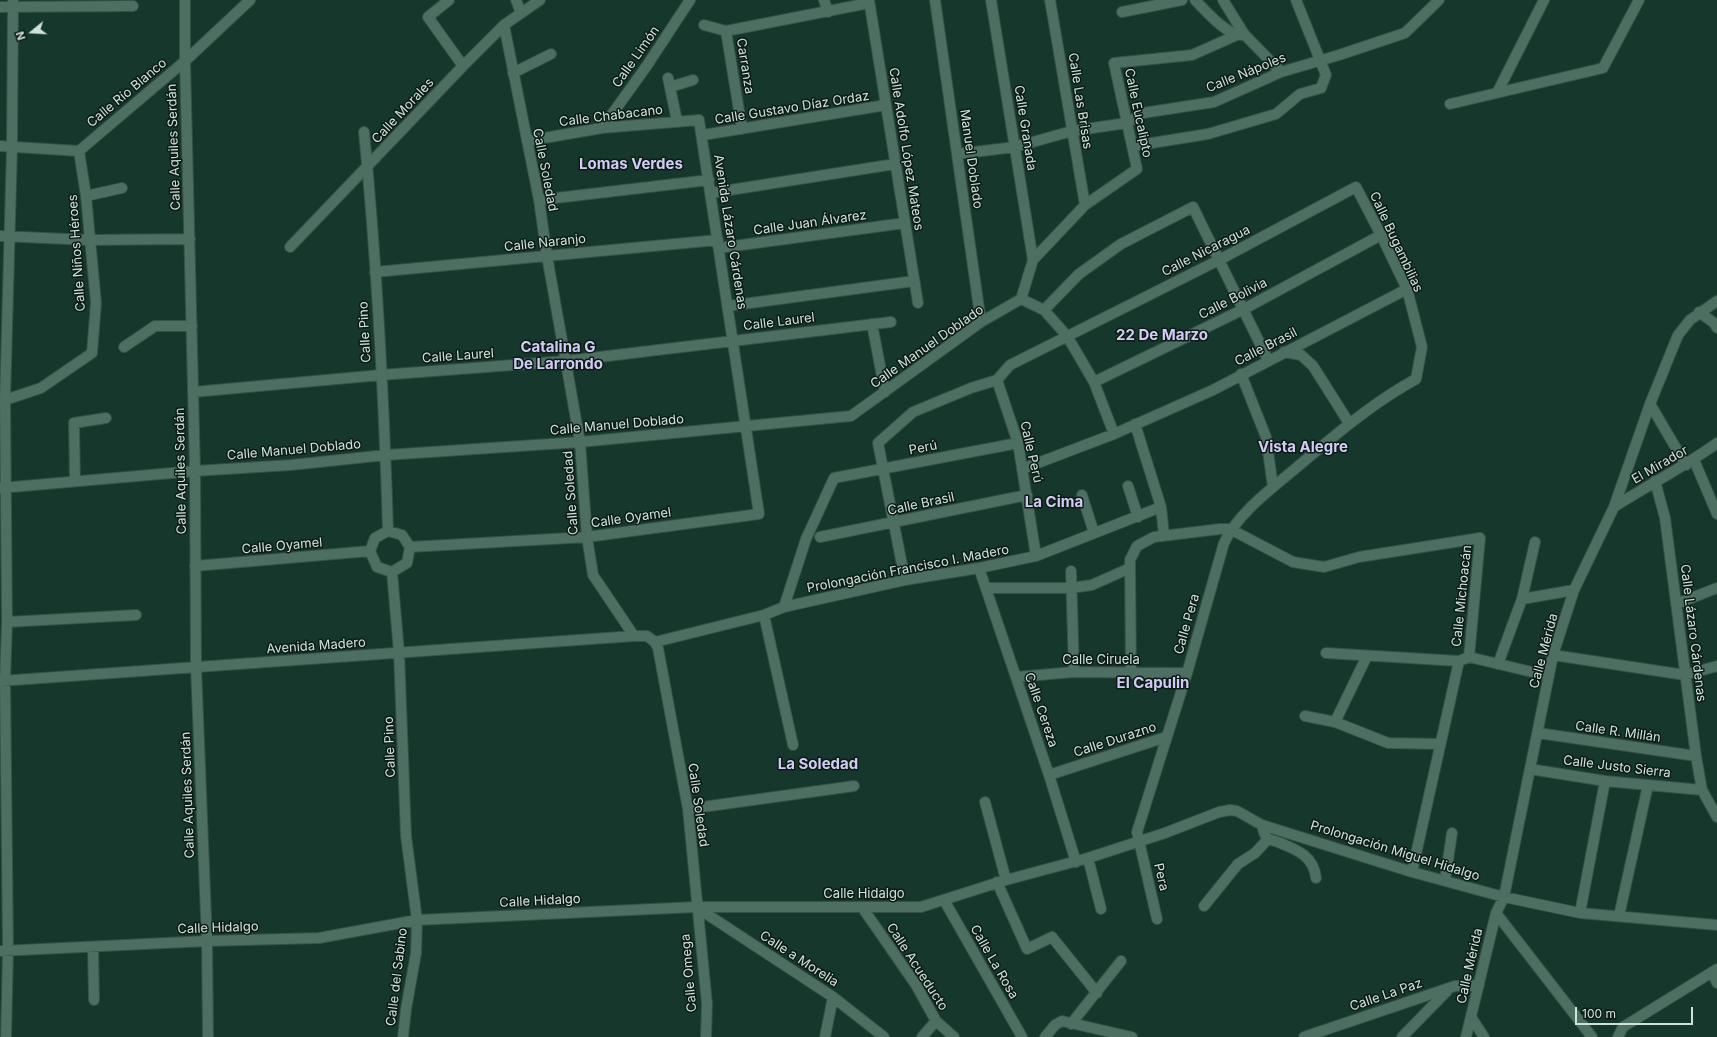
<!DOCTYPE html>
<html>
<head>
<meta charset="utf-8">
<style>
	body { margin:0 }
	#map { position:relative; width:1717px; height:1037px; overflow:hidden; background:#16372b; font-family:Inter,sans-serif }
	canvas { display:block }
	.north { position:absolute; left:12px; top:12px; width:40px; height:40px; -webkit-text-stroke:3px #0d1b16; paint-order:stroke; rotate:252deg; font-size:11px; font-weight:700; line-height:16px; text-align:center; color:#cfe2da }
	.north::after { content:''; display:block; margin:auto; width:14px; height:18px; background:#cfe2da; clip-path:polygon(50% 0,100% 100%,50% 72%,0 100%) }
	.scale { position:absolute; left:1575px; top:1007px; width:118px; height:18px; box-sizing:border-box; border:2px solid #cfe2da; border-top:0; padding-left:5px; font-size:12px; line-height:14px; white-space:nowrap; color:#cfe2da; -webkit-text-stroke:3px #0d1b16; paint-order:stroke }
</style>
</head>
<body>
<div id="map">
<canvas width="1717" height="1037"></canvas>
<div class="north">N</div>
<div class="scale">100 m</div>
</div>
<script>
const ctx = document.querySelector('canvas').getContext('2d');
ctx.lineJoin = 'round';
function trace(path, color, width, dash) { ctx.strokeStyle = color; ctx.lineWidth = width; ctx.lineCap = dash ? 'butt' : 'round'; ctx.setLineDash(dash || []); ctx.stroke(path); }
function drawText(font, color, halo, rows, align = 'center') {
  ctx.font = font + ' Inter,sans-serif'; ctx.lineWidth = 3; ctx.setLineDash([]); ctx.textBaseline = 'middle'; ctx.strokeStyle = halo; ctx.fillStyle = color; for (const [text, x, y, turn = 0] of rows) {
    ctx.save(); ctx.translate(x, y); ctx.rotate((+turn || 0) * Math.PI / 180); ctx.textAlign = isNaN(turn) ? turn : align; if (halo) ctx.strokeText(text, 0, 0); ctx.fillText(text, 0, 0); ctx.restore();
  }
}
const minor = new Path2D(`
	M185,0V61L195,471L196,667L207,941L208,1037
	M449,0L428,17L463,66
	M516,0L521,13
	M824,0L828,12
	M869,0L918,303
	M935,0L981,322
	M991,0L1033,260
	M1050,0L1085,205
	M1195,0C1205,10 1227,36 1242,35
	M1223,0L1244,34L1281,72
	M0,7L133,6
	M1122,12L1182,0
	M504,25L539,200L547,256L580,442L587,537L593,575L634,636H647L655,642L658,648L688,809L707,1004L706,1037
	M704,25L726,31
	M726,31L869,3
	M726,31L742,129
	M513,73L551,54
	M668,78L677,121
	M670,87L693,80
	M1497,93L1544,0
	M1450,104L1603,68L1639,0
	M602,128L646,67L690,0
	M364,132C377,264 384,399 388,531
	M703,135L886,105
	M0,146L79,151L185,61L250,0
	M1133,146L1208,134L1276,114L1300,94L1321,88L1326,75L1296,0
	M957,154L1015,147L1072,131L1127,123L1143,113L1214,102L1281,72L1339,55L1405,33L1439,0
	M711,193L895,164
	M86,196L122,188
	M539,200L709,180
	M0,236L89,240L190,239
	M290,247L463,66L504,25L540,0
	M719,248L905,223
	M375,272L718,240
	M1021,299L1044,310L1067,336L1094,382L1114,434
	M728,306L914,281
	M1044,310L1079,274L1121,244L1193,207L1268,360
	M1699,312L1714,323L1717,328
	M872,324L885,392
	M124,347L155,326H192
	M1284,352L1301,355L1313,366L1349,423
	M1241,374L1266,437L1273,487
	M997,380L1018,443L1036,556
	M1094,382L1244,309L1381,235
	M193,392L381,375L566,361L891,322
	M5,400L41,388L92,353L96,303L86,196L79,151
	M1650,404L1686,465
	M1135,424L1161,507L1164,535
	M1694,460L1717,514
	M1022,469L1114,434L1213,390L1407,289
	M75,481L74,423L106,418
	M1655,481L1665,518L1696,756L1702,790L1717,817
	M1128,486L1138,517
	M0,488L195,471L291,465L386,455L580,442L851,416L981,322L1021,299L1033,260L1085,205L1137,169L1114,63L1192,55L1237,35
	M1082,495L1094,533
	M1614,507C1648,485 1684,467 1717,443
	M388,531L402,535L410,547L407,563L392,572L377,567L370,551L375,538Z
	M820,537L1027,495
	M410,547L587,537L759,514L699,120L602,128L527,141
	M195,566L370,551
	M979,568L1049,775L1076,862
	M1071,571L1074,672
	M392,572L399,652L406,836L417,920L416,953L406,1009L403,1037
	M905,580L878,443L913,412L971,388L997,380L1010,365L1219,260L1356,187L1381,235L1407,289L1422,347L1416,379C1372,403 1334,436 1296,468C1271,489 1238,513 1224,543L1187,673L1137,832L1157,919
	M986,588H1071L1092,585L1130,568
	M1522,599L1574,590
	M1676,604L1717,588
	M784,607L806,539L834,478L1018,443
	M764,615L793,745
	M7,622L136,615
	M655,642L764,615L784,607L905,580L979,568L1036,556L1161,507
	M1326,653L1459,661
	M1553,655L1685,675L1717,666
	M1469,657L1549,676
	M1498,664L1522,599L1535,542
	M1131,673L1130,560L1137,546L1154,537L1220,529H1230L1293,562L1324,567L1359,557L1480,538L1469,657L1459,661L1412,872
	M1016,677L1074,672L1187,673
	M0,681L634,636
	M1305,716L1335,722L1388,743L1440,744
	M1335,722L1367,656
	M1538,733L1696,756
	M1530,769L1605,781L1702,790
	M1049,775L1166,737
	M985,802L1006,880
	M688,809L854,786
	M1262,825C1263,829 1264,836 1268,839C1272,841 1277,841 1280,843C1298,850 1314,857 1316,878
	M1088,858L1101,909
	M1445,880L1452,833
	M997,882L1027,949L1052,937L1097,993
	M944,900L1022,1037
	M1204,906L1238,864L1255,853L1268,839
	M696,907L833,997L884,1037
	M862,907L916,985L936,1021L954,1037
	M1496,913L1592,1037
	M1580,913L1605,781
	M1619,916L1648,785
	M93,947L94,1000
	M0,951L207,941L319,938L417,920L696,907H921L1006,880L1088,858L1165,833L1219,812L1230,810L1237,811L1262,825L1412,872L1504,897L1580,913L1717,925
	M1712,972L1717,983
	M1471,1017L1484,1037
	M1071,1024L1121,961
	M6,1037L8,950L5,680L7,622L5,400L12,147L13,0
	M825,1037L833,997
	M922,1037L936,1021
	M1045,1037L1055,1025L1062,1021L1132,1037
	M1304,1037L1455,986L1479,985
	M1402,1037L1447,991
	M1466,1037L1496,913L1504,897L1553,655L1574,590L1614,507L1650,404L1678,335L1690,320L1717,301
	M1618,1037L1623,1027L1717,969`);
trace(minor, '#365147', 12);
trace(minor, '#4d6f61', 10);
drawText('13px', '#cfe2da', '#0d1b16', [
	["Calle Limón",636,57,-55],
	["Carranza",745,66,81],
	["Calle Nápoles",1246,73,-22],
	["Calle Río Blanco",127,93,-40],
	["Calle Las Brisas",1080,101,81],
	["Calle Gustavo Díaz Ordaz",792,108,-9],
	["Calle Morales",403,111,-47],
	["Calle Eucalipto",1138,113,78],
	["Calle Chabacano",611,116,-7],
	["Calle Granada",1025,128,81],
	["Calle Aquiles Serdán",174,147,-92],
	["Calle Adolfo López Mateos",906,149,81],
	["Manuel Doblado",971,159,82],
	["Calle Soledad",545,170,79],
	["Calle Juan Álvarez",810,223,-8],
	["Avenida Lázaro Cárdenas",730,232,81],
	["Calle Bugambilias",1396,242,65],
	["Calle Naranjo",545,243,-6],
	["Calle Nicaragua",1206,251,-27],
	["Calle Niños Héroes",77,253,-94],
	["Calle Bolivia",1233,299,-27],
	["Calle Laurel",779,322,-7],
	["Calle Pino",365,332,-93],
	["Calle Manuel Doblado",927,347,-35],
	["Calle Brasil",1266,347,-27],
	["Calle Laurel",458,356,-4],
	["Calle Manuel Doblado",617,425,-5],
	["Perú",923,448,-11],
	["Calle Manuel Doblado",294,450,-5],
	["Calle Perú",1031,452,77],
	["El Mirador",1660,465,-30],
	["Calle Aquiles Serdán",181,471,-91],
	["Calle Soledad",571,493,-94],
	["Calle Brasil",921,504,-12],
	["Calle Oyamel",631,518,-8],
	["Calle Oyamel",282,546,-5],
	["Prolongación Francisco I. Madero",908,569,-11],
	["Calle Michoacán",1462,596,-84],
	["Calle Pera",1187,624,-74],
	["Calle Lázaro Cárdenas",1693,633,83],
	["Avenida Madero",316,646,-4],
	["Calle Mérida",1544,651,-75],
	["Calle Ciruela",1101,660],
	["Calle Cereza",1041,710,71],
	["Calle R. Millán",1618,732,8],
	["Calle Durazno",1115,740,-18],
	["Calle Pino",390,747,-92],
	["Calle Justo Sierra",1617,767,7],
	["Calle Aquiles Serdán",188,795,-92],
	["Calle Soledad",698,805,82],
	["Prolongación Miguel Hidalgo",1395,851,17],
	["Pera",1161,877,77],
	["Calle Hidalgo",864,894],
	["Calle Hidalgo",540,901,-3],
	["Calle Hidalgo",218,928,-2],
	["Calle a Morelia",799,959,33],
	["Calle La Rosa",994,962,60],
	["Calle Mérida",1470,966,-77],
	["Calle Acueducto",917,967,57],
	["Calle Omega",689,973,-95],
	["Calle del Sabino",397,977,-83],
	["Calle La Paz",1386,995,-19]
]);
drawText('bold 15px', '#d2cbf6', '#0d1b16', [
	["Lomas Verdes",631,164],
	["22 De Marzo",1162,335],
	["Catalina G",558,347],
	["De Larrondo",558,364],
	["Vista Alegre",1303,447],
	["La Cima",1054,502],
	["El Capulin",1153,683],
	["La Soledad",818,764]
]);
</script>
</body>
</html>
